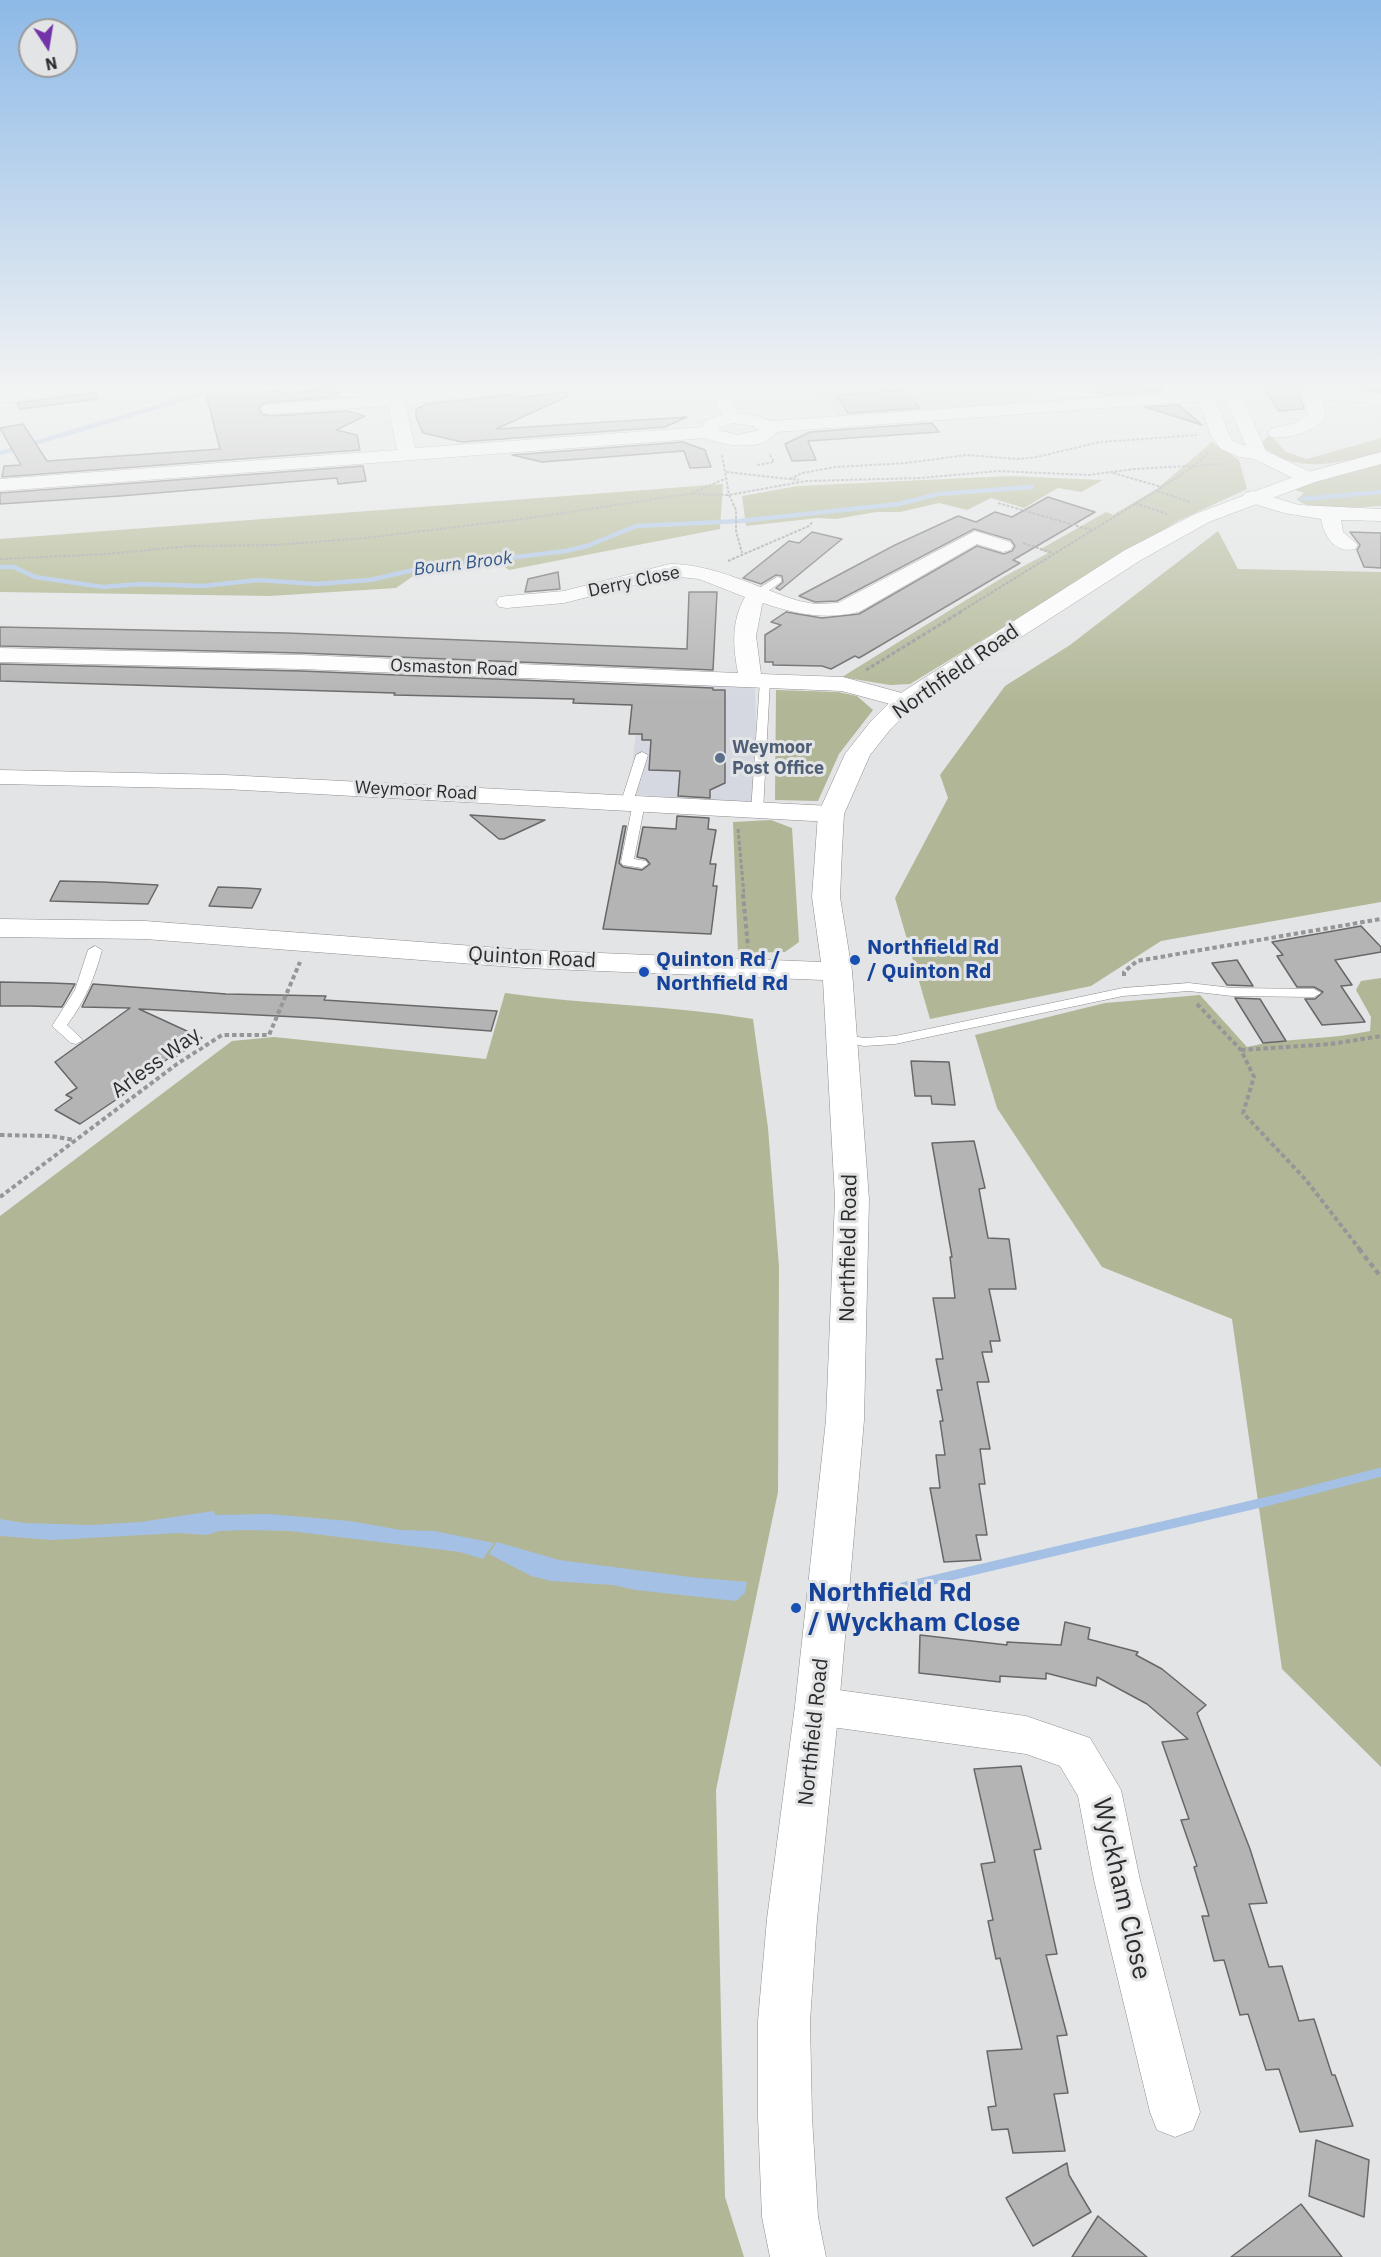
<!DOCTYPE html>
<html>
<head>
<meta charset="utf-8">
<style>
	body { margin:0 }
	#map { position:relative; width:1381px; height:2257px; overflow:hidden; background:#e3e4e5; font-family:"IBM Plex Sans",sans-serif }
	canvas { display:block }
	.north { position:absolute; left:18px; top:18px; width:60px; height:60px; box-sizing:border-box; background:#e3e4e5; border:2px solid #9a9a9b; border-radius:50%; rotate:168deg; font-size:16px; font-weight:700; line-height:24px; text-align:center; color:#2c2c2d }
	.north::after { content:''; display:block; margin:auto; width:21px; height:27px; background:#7434a9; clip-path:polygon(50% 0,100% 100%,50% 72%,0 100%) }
</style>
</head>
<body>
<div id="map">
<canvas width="1381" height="2257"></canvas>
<div class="north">N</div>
</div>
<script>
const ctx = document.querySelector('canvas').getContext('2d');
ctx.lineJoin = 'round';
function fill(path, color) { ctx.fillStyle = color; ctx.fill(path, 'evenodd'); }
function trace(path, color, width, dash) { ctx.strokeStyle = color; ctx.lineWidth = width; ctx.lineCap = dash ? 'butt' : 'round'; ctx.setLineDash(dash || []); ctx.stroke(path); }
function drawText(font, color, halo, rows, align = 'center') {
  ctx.font = font + ' "IBM Plex Sans",sans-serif'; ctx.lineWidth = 6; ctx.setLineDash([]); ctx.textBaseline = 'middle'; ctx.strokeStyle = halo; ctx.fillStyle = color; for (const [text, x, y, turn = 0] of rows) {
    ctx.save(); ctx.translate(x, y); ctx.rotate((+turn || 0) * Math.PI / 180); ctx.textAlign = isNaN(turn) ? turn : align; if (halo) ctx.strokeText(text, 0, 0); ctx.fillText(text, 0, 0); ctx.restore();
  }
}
fill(new Path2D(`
	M811,386H1034L1036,397L1031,405L838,418Z
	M642,680L755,685L757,802L731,803L629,794Z`), '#d5d8e0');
fill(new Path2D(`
	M1270,434L1286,452L1307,459L1381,438V452C1336,463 1300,476 1260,445Z
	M1212,442L1239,460L1247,489L1178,521L910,684L890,685L842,677L1005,576L1048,553L1039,550L1106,512L1113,515L1158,488Z
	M1381,463V506C1361,507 1310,514 1297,499L1304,493L1292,489Z
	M1218,531L1238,569L1381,572V902L1161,941L1091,986L930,1019L895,898L948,798L940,775L1005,686L1070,645Z
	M776,690L838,692L857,696L873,710L839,754L818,801L775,800Z
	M771,820L792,828L799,942L785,952L738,953L733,822Z
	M1381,978V1767L1282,1669L1232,1319L1102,1267L997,1108L975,1035L1105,1003L1200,995L1247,1047C1287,1037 1330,1040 1370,1031L1371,1017L1356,990L1361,981Z
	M505,993C588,1005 671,1005 753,1019L768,1128L779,1267L778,1492L716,1790L725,2197L744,2257H0V1216L232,1041L274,1037L486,1059Z`), '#b1b796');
fill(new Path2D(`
	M1009,476L1103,480L1081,492L1058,488L1024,508L991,498L967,510L939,503L900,512H876L836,519L818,518L746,526L742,496L798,486Z
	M723,484L720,529L509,570L498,562L425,568L396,588L270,596L0,592V539Z`), '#aab186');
fill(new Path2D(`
	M214,1511L215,1515L269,1514L349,1521L401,1530L434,1531L494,1543L483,1559L460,1552L290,1531L247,1530L219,1531L207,1535L179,1533L52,1540L0,1536V1519L24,1523L92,1525L140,1522Z
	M497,1542L559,1560L690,1577L747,1582L745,1593L736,1601L636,1590L613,1585L551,1581L531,1576L489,1554Z`), '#a5c0e5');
trace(new Path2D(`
	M0,453L181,400L220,386
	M1302,499L1381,492
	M0,567H14L35,577L103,587L140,584L203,586L258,580L316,584L370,580L418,569L566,551L587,546L636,526L740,521L899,504L938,494L1032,487`), '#a5c0e5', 4.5);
trace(new Path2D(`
	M903,1587L1273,1500L1381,1472`), '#a5c0e5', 9);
const building = new Path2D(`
	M204,386H264L265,392L282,390L283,393L340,388L341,392L327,398L270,402L262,404L259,409L262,414L270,416L347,411L365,416L336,430L357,435L360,450L2,477L4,466L21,465L0,428L23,424L47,461L220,449Z
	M1381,386V393L1369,390L1305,388L1300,395L1304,409L1279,411L1262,387Z
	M1159,387L1164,391L1106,395L1096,392L1097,388Z
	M905,390L920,408L848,413L836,395Z
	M97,392V399L20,409L17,403Z
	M567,392L568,396L496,429L687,417L665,427L462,442L423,433L416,417V409L427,404L517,394L519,397Z
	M1179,405L1202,425L1145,407Z
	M932,423L939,432L808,441L816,460L792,461L785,444L810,432Z
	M683,442L705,450L711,467L690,468L684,451L542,462L512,455Z
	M363,466L366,481L338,484L337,478L120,496L0,504V493Z
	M1048,497L1095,512L1013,560L1020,563L859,658L855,656L831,669L822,666L773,665V662H765V635L781,625L771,622L786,612L822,618L859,614L977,546L1004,554L1012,551L1015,546L1011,540L974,529L837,601L815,602L799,596L895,545L958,516L976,522L995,512L1012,517Z
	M812,532L842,539L780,590L776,588L783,582L782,576L776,575L761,584L743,578L789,541L799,543Z
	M1350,532L1381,533V568L1364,567L1357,550L1360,545Z
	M558,572L560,589L525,592L528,579Z
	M689,592H717L713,670L301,653L0,646V627L287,633L687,649Z
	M0,664L301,671L713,688V690H725V783L710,790V798L678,796L680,771L649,770L651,740H642V734H629L632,705L573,703L574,699L394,695L395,693L0,681Z
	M470,815L545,820L504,839H499Z
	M677,816L709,818L708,829L716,830L710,864H716L713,886H717L711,934L603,929L623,826H626L619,863L623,867L642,870L650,864L646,859L637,857L643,827L676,829Z
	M60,881L103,882L158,885L148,904L50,901Z
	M218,887L246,888L261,889L252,908L209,906Z
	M1361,926L1381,947V952L1335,960L1352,985L1341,986L1365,1022L1322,1025L1305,999H1315L1323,992L1314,987H1297L1277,956L1283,955L1272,942Z
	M1237,960L1253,986L1227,985L1212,963Z
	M0,982L51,983L75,984L62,1007L30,1006H0Z
	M93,984L226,994L326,996L324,1000L497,1011L491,1031L317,1018L139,1009L202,1038L173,1059L169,1058L129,1087L132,1089L80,1124L55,1110L72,1098L66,1095L77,1088L55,1062L130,1008L82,1007Z
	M1235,998L1260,999L1286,1041L1263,1043Z
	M911,1061L949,1062L955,1105L932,1104L931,1096H915Z
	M974,1141L985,1188L979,1189L988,1238L1009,1239L1016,1289H989L1000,1341H990L992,1352H982L989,1382H977L990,1449H980L985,1484H979L987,1535H976L981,1560L944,1562L930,1488H940L936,1455H945L940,1421H943L937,1390H942L936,1359H943L933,1298H955L950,1257H952L932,1143Z
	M1065,1622L1090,1628L1088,1639L1138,1652L1136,1655L1162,1669L1206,1705L1197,1713L1250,1849L1267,1903L1249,1904L1269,1967L1282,1966L1299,2021L1314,2019L1332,2075H1335L1353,2126L1300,2132L1279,2069L1266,2070L1248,2014L1240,2015L1224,1960L1214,1961L1202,1916H1209L1194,1867L1197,1866L1181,1820L1189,1819L1162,1742L1188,1739L1147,1704L1097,1677L1096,1686L1046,1673V1679L1000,1676V1682L919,1673L920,1635L1007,1645V1642L1061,1645Z
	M1021,1766L1041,1849L1034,1850L1057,1954L1046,1955L1067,2035L1057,2036L1068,2093L1054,2094L1065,2151L1013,2153L1008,2129L992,2130L988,2107L996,2106L987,2051L1022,2049L1000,1958L996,1959L988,1921L993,1920L981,1864L995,1862L974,1769Z
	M1316,2140L1369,2160L1364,2217L1309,2196Z
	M1067,2163L1069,2175L1091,2212L1033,2246L1006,2198Z
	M1301,2204L1342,2257H1231Z
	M1098,2216L1147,2257H1072Z`);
fill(building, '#b5b4b4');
trace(building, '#696869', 1.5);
const service = new Path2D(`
	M777,577L781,578V582L761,596H753V592Z
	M765,678L770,681L763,811L757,815L751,811L760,681Z
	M642,752L648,755L633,802L631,805H623L621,802L636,755Z
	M639,799L645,803L634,859L646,861L648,864L642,868L623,865L621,862L633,803Z
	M95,946L102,950C95,977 84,1003 67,1025L83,1040L76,1044L71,1043L52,1026L75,990L88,950Z
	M1189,983L1232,988L1314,989L1321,993L1314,997L1232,996L1189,991L1123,996L895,1044L864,1046L837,1041L835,1038L842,1034L864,1038L895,1036L1123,988Z`);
const minor = new Path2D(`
	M52,386H99L96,390L90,391L0,403V393Z
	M378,386H396L401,394L479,386H536L533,390L527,391L406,404L415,448L702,427L706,420L722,415L708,386H726L739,413L757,416L771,421L1195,391L1193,386H1211L1229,435L1233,441L1246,446L1220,386H1238L1266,451L1315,474L1317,478L1315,482H1301L1254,459L1239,457L1221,449L1211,436L1199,401L776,432C765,452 723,446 706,438L0,491V479L397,450L388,406L270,414L264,413L261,409L264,405L270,404L385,396ZM733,423L753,426L759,430L738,435L719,430L720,427Z
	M1311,389L1369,392L1381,395V406L1367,402L1322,400C1324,406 1327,412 1324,418C1316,432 1284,440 1271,437L1268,433L1271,429L1295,423L1308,415L1302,394L1305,390Z
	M1252,491L1299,505L1381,509V521L1341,520L1343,532L1358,545L1355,549C1335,554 1324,536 1321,519L1284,513L1245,501L1242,497L1245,493Z
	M975,531L1010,542L1013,546L1010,550L1003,552L977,544L859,612C824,620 796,614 763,603L762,605L756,636L761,674L843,677L913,696L917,701L913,706L905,708L842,691L301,669L0,662V648L301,655L738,673C733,646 731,622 745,597L699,579L670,576L564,603L507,608L499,607L496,602L499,597L507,596L564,591L670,564C715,564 757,588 799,601L815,604L838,603Z
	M0,770L225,775L831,806L840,809L844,814L840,819L831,822L225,789L0,784Z
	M817,1687L1026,1716L1090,1738L1121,1790L1140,1880L1200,2112L1193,2130L1175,2137L1157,2130L1150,2112L1094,1880L1078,1796L1060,1766L1026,1754L817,1725L802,1719L796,1706L802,1693Z`);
const tertiary = new Path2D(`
	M1381,452V464L1315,482L1209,522L1141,560L914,706L889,731L870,755L844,814L842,849L840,897L852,971L869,1199L864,1420L839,1706L817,1919L810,2021L812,2117L818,2217L826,2257H770L762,2217L758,2117V2021L767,1919L795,1706L826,1420L835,1199L823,980L526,968L145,939L0,937V919L145,921L526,950L821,962L812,897L818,814L845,754L871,721L896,696L1125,550L1195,514L1301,474Z`);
trace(service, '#8d8d8e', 1);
trace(minor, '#8d8d8e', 1);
trace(tertiary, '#8d8d8e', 1);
trace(new Path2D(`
	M722,455L729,495L736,510V531L742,553
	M757,465L774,462L769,453
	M726,472L799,480
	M1113,473L1162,487
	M790,479L802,473L836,467L906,463L967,455L1018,459L1037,457L1100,442L1197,435
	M1157,491L1190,502
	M692,493L727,478
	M998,503L1091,530
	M1135,503L1167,514
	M1023,543L1053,553
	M0,559L107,554L190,546L275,545L365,538L530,518L688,494L729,495L806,481L921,478L998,471L1089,475L1134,469L1223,464
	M728,561L809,526L813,521
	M960,612L1156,491L1194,466L1209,452`), '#959697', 2, [3, 1.5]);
trace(new Path2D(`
	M866,670L962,611
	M738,829L744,895`), '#959697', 3, [4, 2]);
trace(new Path2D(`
	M743,894L748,947
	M1124,976V972L1137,961L1381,919
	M1197,1004L1241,1050L1254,1077L1243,1113L1306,1180L1361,1251
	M1241,1050L1331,1044L1381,1036
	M0,1135L51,1136L75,1140
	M0,1197L177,1064L222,1035H269L300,962`), '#959697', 4, [4.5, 3]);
trace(new Path2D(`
	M1359,1249L1381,1277`), '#959697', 4.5, [5, 4]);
fill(service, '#fff');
fill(minor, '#fff');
fill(tertiary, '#fff');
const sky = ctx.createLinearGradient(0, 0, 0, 702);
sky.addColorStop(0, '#8db9e7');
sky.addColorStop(0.55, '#f2f3f3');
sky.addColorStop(1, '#f2f3f300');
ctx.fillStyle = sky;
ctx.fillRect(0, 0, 1381, 702);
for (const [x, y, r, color] of [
	[720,758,6,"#5c6f8a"],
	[855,960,6,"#1a4fb4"],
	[644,972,6,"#1a4fb4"],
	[796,1608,6,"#1a4fb4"]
]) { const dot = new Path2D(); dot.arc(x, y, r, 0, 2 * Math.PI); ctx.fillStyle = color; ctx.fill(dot); trace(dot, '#e3e4e5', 2); }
drawText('italic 18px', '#305586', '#e3e4e5', [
	["Bourn Brook",463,564,-7]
]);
drawText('18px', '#2c2c2d', '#e3e4e5', [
	["Derry Close",634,582,-12],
	["Osmaston Road",454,668,2],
	["Weymoor Road",416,791,3]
]);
drawText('bold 18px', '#4e5e75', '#e3e4e5', [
	["Weymoor",732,748],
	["Post Office",732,769]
], 'left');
drawText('21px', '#2c2c2d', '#e3e4e5', [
	["Northfield Road",956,672,-35],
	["Quinton Road",532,958,3],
	["Arless Way",156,1063,-36],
	["Northfield Road",849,1248,-89],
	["Northfield Road",814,1732,-84]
]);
drawText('bold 21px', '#164399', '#e3e4e5', [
	["Northfield Rd",867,948],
	["/ Quinton Rd",867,972],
	["Quinton Rd /",656,960],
	["Northfield Rd",656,984]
], 'left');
drawText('bold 26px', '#164399', '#e3e4e5', [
	["Northfield Rd",808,1593],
	["/ Wyckham Close",808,1623]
], 'left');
drawText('26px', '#2c2c2d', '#e3e4e5', [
	["Wyckham Close",1121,1889,77]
]);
</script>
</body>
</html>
